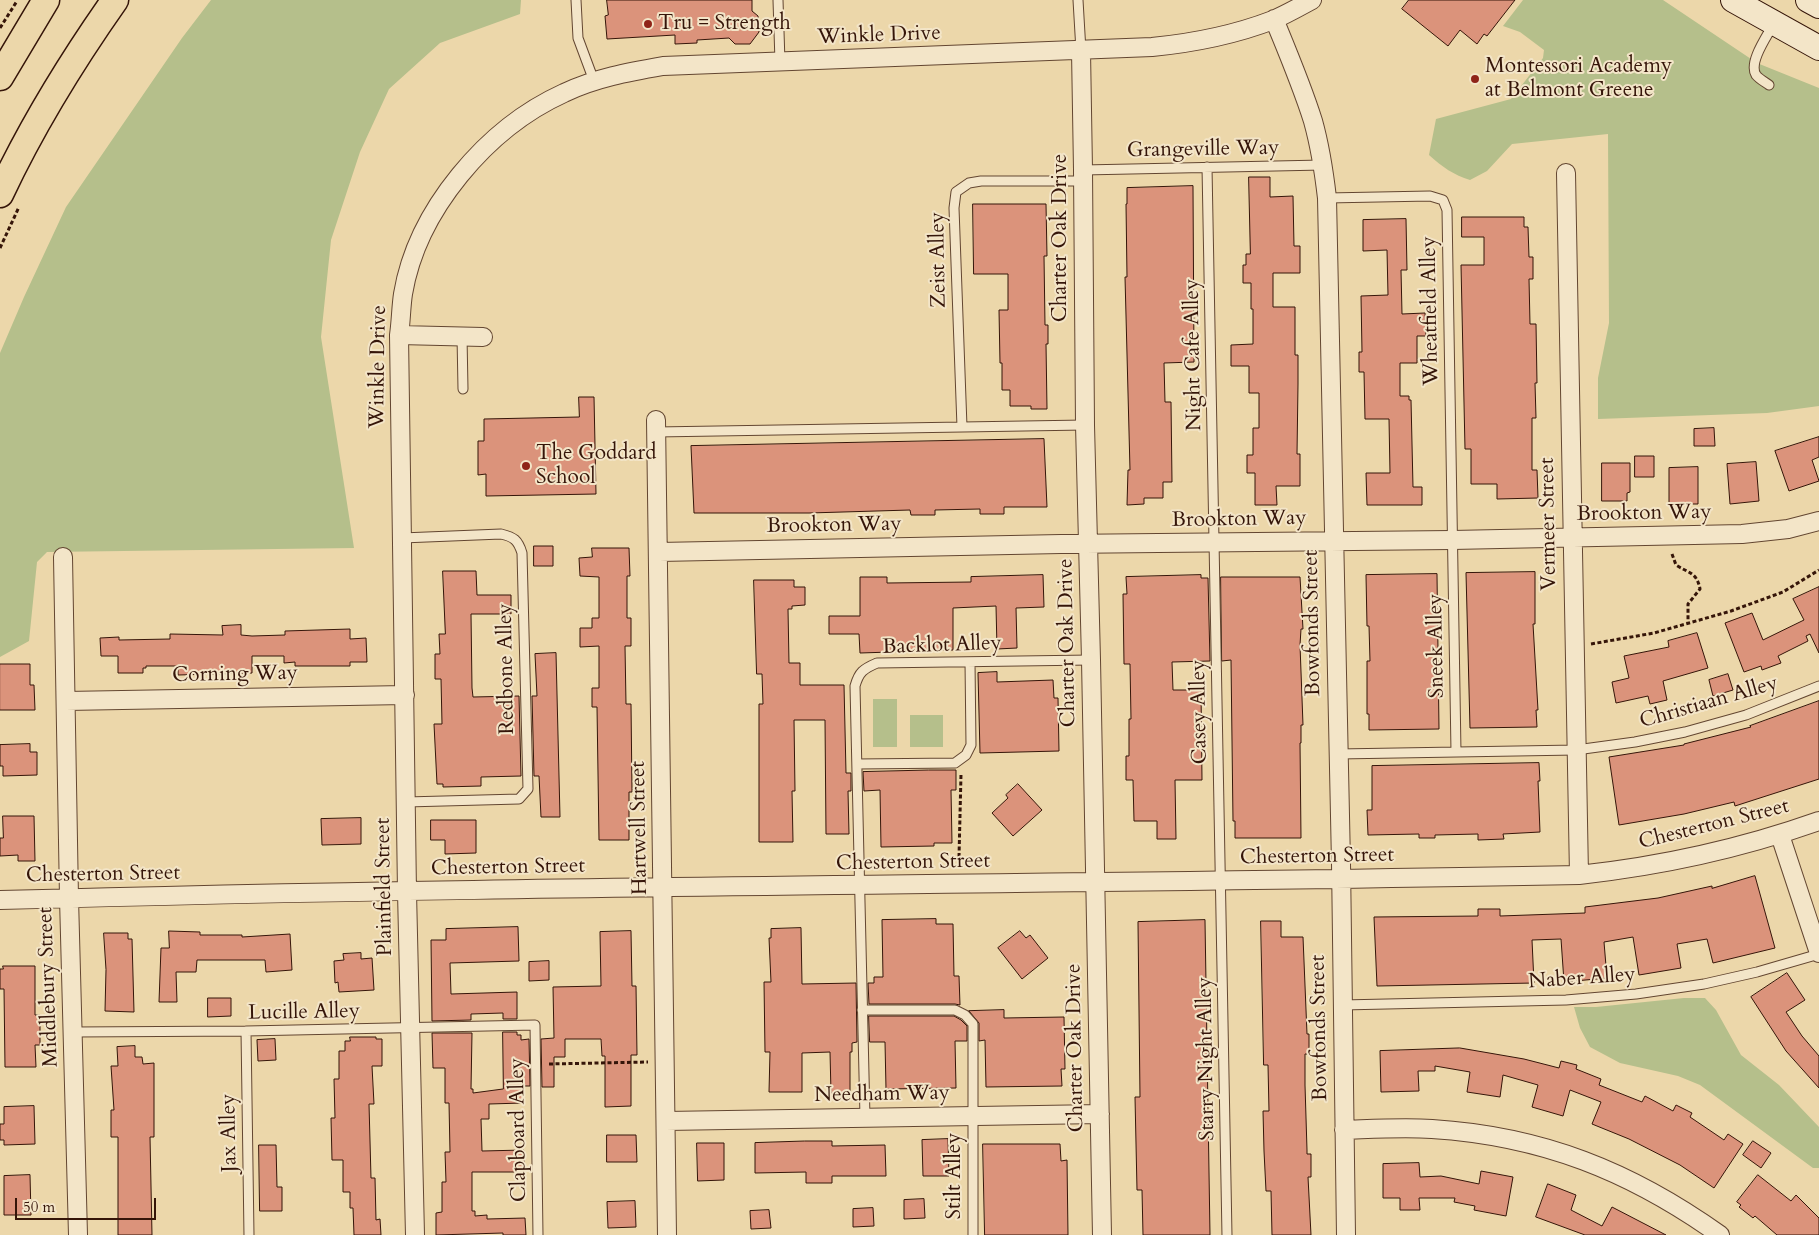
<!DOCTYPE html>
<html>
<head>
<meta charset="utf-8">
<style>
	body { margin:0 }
	#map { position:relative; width:1819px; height:1235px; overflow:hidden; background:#ecd7aa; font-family:Cardo,serif }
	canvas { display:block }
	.scale { position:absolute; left:15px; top:1198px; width:141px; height:22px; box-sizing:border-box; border:2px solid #351509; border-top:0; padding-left:6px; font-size:15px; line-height:18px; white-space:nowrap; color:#351509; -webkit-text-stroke:4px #f3e5c8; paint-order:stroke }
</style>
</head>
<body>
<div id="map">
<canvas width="1819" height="1235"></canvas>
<div class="scale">50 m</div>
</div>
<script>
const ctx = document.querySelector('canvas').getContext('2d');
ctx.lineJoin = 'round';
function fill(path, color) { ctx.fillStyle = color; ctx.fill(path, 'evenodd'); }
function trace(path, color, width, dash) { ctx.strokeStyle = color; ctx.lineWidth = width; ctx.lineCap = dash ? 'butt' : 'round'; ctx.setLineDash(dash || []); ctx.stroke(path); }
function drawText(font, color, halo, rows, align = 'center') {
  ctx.font = font + ' Cardo,serif'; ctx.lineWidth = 4; ctx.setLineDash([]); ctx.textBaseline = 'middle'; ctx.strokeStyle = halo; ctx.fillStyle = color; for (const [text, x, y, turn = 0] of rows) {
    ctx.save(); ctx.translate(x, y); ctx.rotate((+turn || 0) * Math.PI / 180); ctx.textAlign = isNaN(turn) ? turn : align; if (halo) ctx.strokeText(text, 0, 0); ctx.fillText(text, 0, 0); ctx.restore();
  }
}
fill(new Path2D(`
	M211,0H521L520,14L440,43L389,89L360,152L331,240L321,337L354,548L47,552L37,562L29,641L0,657V353L24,297L66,207L182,38Z
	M1523,0H1663L1757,63L1819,88V406L1767,413L1598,419V378L1609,323L1608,134L1512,144L1487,171L1470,180C1454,175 1442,167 1429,155L1436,119L1511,99L1543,58L1544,50L1520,32L1503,26Z
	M873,699H897V747H873Z
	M910,715H943V747H910Z
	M1684,998H1705L1716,1010L1741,1055L1779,1085L1819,1127V1168H1813L1700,1085L1678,1076L1620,1063L1590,1047L1580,1028L1574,1007H1596Z`), '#b5bf8b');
const building = new Path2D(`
	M607,0H752V11L758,16L759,32L750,44H735L729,38L697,40V43L675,44V35L607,39L605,16L608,15Z
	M1409,0H1515L1487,36L1484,34L1477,44L1460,30L1448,46L1402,9Z
	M1249,177H1270V197L1293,196L1294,246H1300V273H1273V307H1295V355H1298V384L1297,454H1300V486H1276L1277,505H1255V473H1247V455H1253V428H1259V393H1249V366H1231V345L1253,344V309H1251V283H1243V265H1246V254H1250Z
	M1193,186L1194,362L1164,363L1165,402H1171L1172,482H1163V498H1144V504L1127,505L1128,470H1130L1125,277H1127L1126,204H1127V188Z
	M973,204H1046L1047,256H1044L1045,325H1048V344H1046L1047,409H1031V406H1010V390H1002V363H1000L999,310H1008V274H974Z
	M1462,217H1524V227H1528L1529,257H1533V279H1529L1530,324H1536L1537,383H1535L1536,418H1532V470H1537L1538,498L1497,499V484H1471V449H1465L1461,265H1484V237H1462Z
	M1406,219L1407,270H1401L1402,314L1425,313L1426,336H1417V363H1400V396H1409V400H1411L1413,487H1422V505H1367L1366,473H1390L1389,419H1365L1364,372H1359V352H1362L1361,296L1388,295L1387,250L1363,251V220Z
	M579,397H594L596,494L486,496V474L478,475V441H484V419L579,417Z
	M1714,428L1715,446H1694V429Z
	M1819,437V457L1812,460L1819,481L1789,491L1775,451Z
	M1044,439L1047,507H1004V514H980V509L935,510V515H911L910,510L809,513H694L691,446Z
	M1635,456H1654V477H1635Z
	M1756,462L1759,501L1730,504L1727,464Z
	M1602,463H1630V492L1627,493V501H1602Z
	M1698,467V504H1669V468Z
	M534,546H553V566H534Z
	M592,548H629L630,576H627V618H631V646H625L626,704H631L632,792H629V840H599L597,707H592V688H599V646L580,647V628H592V618H599V577L580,576L579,558L592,557Z
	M443,571H476L477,595H511V614H471L472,688L473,697L519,696L521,776L481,777V786L443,787V784H437L434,724H442L441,679H435V654H440L439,634H445Z
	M1535,572V624H1533L1538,710H1536L1537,727L1470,728L1466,573Z
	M1437,574L1439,729L1369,730V714H1367V661H1370L1369,626H1367L1366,575Z
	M1043,575L1044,607L1016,608L1017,648L997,649L996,606L953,608V650L860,653L859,634H829V616H860V577H887V583L971,582V577Z
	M1201,575V578H1208L1210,661L1172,662L1173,690H1201L1202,780H1175L1176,839H1157V821H1134L1133,780H1126V756H1129V719H1131L1130,664H1124L1123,594H1127L1126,577Z
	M1221,577H1300L1303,629H1301L1300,645L1303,725H1301V743H1300L1301,838H1235V821H1233L1231,660L1222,661Z
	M754,580H794V587H805V605L792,606V609H788L789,663H800V685H844L846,773H851V791H848L849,834H826L825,720H794L795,791H792L793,842H759V704H763L762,674H757Z
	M1819,587V653L1810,634L1806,636L1808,641L1778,656L1781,663L1762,670L1761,666L1744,672L1725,623L1752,613L1763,640L1804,620L1793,599Z
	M241,625V635L252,636L285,635V631L350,629V639L366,638L367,662H350V666H295V662L284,663V656H252V673L178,675V666H146V668H143V673H118V656H101L100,638L119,637V640L170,639V634L223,635L222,626Z
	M1697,633L1708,668L1663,681L1667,700L1650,704L1648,696L1616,703L1612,682L1629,678L1624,656L1669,647L1668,641Z
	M556,653L560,817H541L539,776H534L532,696H537L535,654Z
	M0,664H30V685H34L35,710H0Z
	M997,672V682L1053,680L1054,698H1058L1059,751L980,753L978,673Z
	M1728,674L1733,690L1713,696L1709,680Z
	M1819,701V779L1735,806L1734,802L1684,814L1619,825L1609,757L1684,745V744L1751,727L1750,726Z
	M30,744V752H37V775L3,776V766H0V745Z
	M1539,763L1540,781H1538L1540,832L1503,834L1504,839L1478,840V834L1435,835V838H1419V834L1368,835L1367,810H1372V766Z
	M929,770H956V790H951L952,843H934V846L881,847L880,790L864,791L863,772Z
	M1018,784L1042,810L1013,836L992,813L1008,798L1006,795Z
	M3,816H34L35,861H18V855L0,856V838H3Z
	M361,818V844L322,845L321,819Z
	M431,820H476V853L445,854V840H431Z
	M1755,876L1775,948L1713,963L1707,939L1677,944L1681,968L1639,975L1633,937L1604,942L1607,978L1564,982L1561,939L1532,940L1534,983L1377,986L1374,917L1478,916V909H1500V916L1585,913V907L1658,898L1712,886V888Z
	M936,919V924H953L954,976H959L960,1005L955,1004H869L868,983H874V977H883L882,920Z
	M1205,920L1210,1235H1143L1142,1190H1137L1135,1097H1140L1138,922Z
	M1261,921H1281V937H1303L1307,1034H1309V1054H1305V1085L1307,1150V1154H1311V1177H1308L1311,1235H1272L1271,1191H1266L1264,1151L1263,1111H1269L1268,1065H1264Z
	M518,927L519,961L450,963L451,994L517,992V1019H503V1013L471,1014V1020L432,1021L431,940H446V929Z
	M801,928L802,984L856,983L857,1042L852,1043V1052H850V1093H831L830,1052L802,1053V1092H769L770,1052H765L764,982H771L769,938H771V929Z
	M169,931L200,932V935H242V937L290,934L292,970L266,972L265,960H197L196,972H176L177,1002H159L161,948H169Z
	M631,931L632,986H636L637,1055H631V1106L605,1107V1056H602L601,1039H565V1057H554V1087H542L541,1039L554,1038L553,987L601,986L600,932Z
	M1020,931L1026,938L1030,935L1048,958L1022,979L998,948Z
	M104,933H128V939H132L134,1012L105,1011L106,970Z
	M361,953V959L372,958L374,990L339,992L338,982L335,983L334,961L344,960L343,954Z
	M549,961V980L529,981V962Z
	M3,966H35V1015H40V1045H35L36,1067H5L4,989H0V969H3Z
	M1787,973L1805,1000L1786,1012L1802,1036L1819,1056V1088L1786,1051L1751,997Z
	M208,998H231V1016L208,1017Z
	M1004,1010V1018L1064,1017L1065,1069H1061L1062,1086L986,1087L985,1040L979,1041V1023L969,1011Z
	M869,1016H954L961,1020L967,1026V1041H955L956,1088L886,1089L885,1042H870Z
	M503,1032H517V1035H521V1040L529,1039L530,1086H523V1103L489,1104V1119H481L482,1151L524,1150V1172H472V1211H475V1216L487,1215V1219L525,1218L526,1235H503V1233L436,1235V1213L442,1212V1182H446L445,1152H450L449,1103H445V1068H433L432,1033H472L471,1089H473V1093L503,1089Z
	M350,1037H376V1039H382V1066H372L374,1104H369L371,1178H375L376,1220L380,1219L381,1235H354L353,1208H350V1192H343V1160H332L331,1118H335L334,1079H339V1051H345V1041H350Z
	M275,1039L276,1060L258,1061L257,1040Z
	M135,1046V1057H142L143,1064L154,1063V1137H150L152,1235H118V1137H111V1110H114L111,1066H118L117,1047Z
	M1460,1048L1524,1059L1559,1068L1561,1061L1577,1065L1576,1069L1601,1079L1599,1085L1642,1102L1645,1096L1673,1111L1676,1105L1692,1113L1690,1117L1724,1140L1728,1134L1743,1144L1714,1188L1680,1165L1629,1139L1592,1124L1601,1102L1570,1090L1563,1116L1532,1107L1538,1085L1503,1075L1500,1097L1467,1092L1470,1072L1435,1066V1071H1418L1419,1091L1381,1092L1380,1051Z
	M34,1106L35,1144L4,1145V1140H0V1124H4V1107Z
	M607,1135H636L637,1162H607Z
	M948,1139L949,1176H923L922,1140Z
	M805,1141H832V1146L885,1145L886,1176H832V1183H806V1172L755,1173V1143Z
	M1753,1141L1771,1153L1761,1168L1743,1155Z
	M697,1143H724V1180L698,1181Z
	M983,1144H1060L1061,1161L1067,1160L1068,1235H985Z
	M259,1145H276L277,1187H282V1211H260Z
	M1419,1163L1420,1177L1441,1176L1479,1184L1481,1171L1513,1177L1506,1216L1474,1210L1475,1206L1454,1202L1455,1198H1419L1420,1210H1400V1198H1383V1164Z
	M30,1175L31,1215H4V1176Z
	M1758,1175L1791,1201L1796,1195L1819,1218V1235H1777L1755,1216L1753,1218L1739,1207L1741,1205L1737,1202Z
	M1548,1184L1576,1195L1571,1210L1602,1226L1612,1207L1666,1235H1585L1536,1217Z
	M924,1199L925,1218L904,1219V1200Z
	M635,1201L636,1227L608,1228L607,1202Z
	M873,1208L874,1226L853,1227V1209Z
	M769,1210L771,1228L751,1229L750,1211Z`);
fill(building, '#db937b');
trace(building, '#351509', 1);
const lane = new Path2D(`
	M576,0L578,38L594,81
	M778,0L780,62
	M1078,0L1081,51
	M1769,85C1765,82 1759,79 1756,75C1748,62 1768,35 1774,23
	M1207,167L1227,1235
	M1083,170L1323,165
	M1327,198L1430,196L1443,200L1447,210L1456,752
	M462,336L463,389
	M962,427L954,208L956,192L969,183L981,181H1083
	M656,432L1085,425
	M402,538L501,534C514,537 518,540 522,553L528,789L519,799L406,802
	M1338,754L1576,750L1635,742L1685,732L1746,715L1819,686
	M857,764L955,763L966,755L971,745L970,662
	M1342,1005L1566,1000L1636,994L1704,984L1757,972L1819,954
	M862,1010H955L965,1015L973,1024V1235
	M246,1031L249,1235
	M74,1032L246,1031L535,1025L538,1235
	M865,1118L855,686C859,672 863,669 877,663L1091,660`);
const street = new Path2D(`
	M1274,19C1288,53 1302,86 1313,121C1320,146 1324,172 1327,198L1341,863L1346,1235
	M1081,51L1083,170L1085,425L1091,660L1102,1235
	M1566,173L1579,875
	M399,335L483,337
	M656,420L667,1235
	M659,552L1061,544L1452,540L1742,534L1788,529L1819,521
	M63,557L69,898L78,1235
	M66,701L405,695
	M1780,835L1819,953
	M0,900C526,885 1053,885 1579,875C1662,866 1740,849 1819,821
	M666,1121L1100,1114
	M1344,1130C1373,1129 1403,1127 1432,1129C1542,1136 1630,1171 1720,1235
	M415,1235L407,892L399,335C401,322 401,307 403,294C417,210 487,128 564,93C595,78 629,72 663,66L1152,47C1193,43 1234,35 1273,20C1287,14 1299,7 1312,0`);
const secondary = new Path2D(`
	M1733,0L1819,48
	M1808,0L1819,6`);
const primary = new Path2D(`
	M0,77L46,0
	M0,194C32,126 72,61 115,0`);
trace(lane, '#634631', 11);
trace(street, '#634631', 20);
trace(secondary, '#351509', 26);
trace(primary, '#351509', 29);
trace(new Path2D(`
	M0,28L17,1
	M0,248L19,207
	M1672,554L1676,565C1688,573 1697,572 1700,589L1688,604V623
	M1591,644L1654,633L1731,611L1783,592L1819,570
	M959,857L961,774
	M549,1064L648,1062`), '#351509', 3, [4, 2.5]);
trace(lane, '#f3e5c8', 9);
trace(street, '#f3e5c8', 18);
trace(secondary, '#f3e5c8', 24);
trace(primary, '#ecd7aa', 26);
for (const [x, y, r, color] of [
	[648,24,5,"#8f2418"],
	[1475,79,5,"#8f2418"],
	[526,466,5,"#8f2418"]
]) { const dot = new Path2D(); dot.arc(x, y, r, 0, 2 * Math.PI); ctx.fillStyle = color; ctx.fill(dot); trace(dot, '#f3e5c8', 2); }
drawText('21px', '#351509', '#f3e5c8', [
	["Tru = Strength",658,24],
	["Montessori Academy",1485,67],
	["at Belmont Greene",1485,91],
	["The Goddard",536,454],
	["School",536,478]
], 'left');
drawText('21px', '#351509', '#f3e5c8', [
	["Winkle Drive",879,36,-2],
	["Grangeville Way",1203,150,-1],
	["Charter Oak Drive",1061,238,-90],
	["Zeist Alley",939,260,-91],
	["Wheatfield Alley",1431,311,-91],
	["Night Cafe Alley",1194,355,-91],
	["Winkle Drive",379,367,-89],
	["Brookton Way",1644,514,-1],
	["Brookton Way",1239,520,-1],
	["Vermeer Street",1549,524,-91],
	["Brookton Way",834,526,-1],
	["Bowfonds Street",1313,623,-91],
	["Charter Oak Drive",1068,643,-91],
	["Backlot Alley",942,646,-2],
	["Sneek Alley",1437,646,-91],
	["Redbone Alley",507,669,-91],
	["Corning Way",235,675,-1],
	["Christiaan Alley",1709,703,-16],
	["Casey Alley",1200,712,-91],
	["Chesterton Street",1714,825,-14],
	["Hartwell Street",640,828,-91],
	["Chesterton Street",1317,857,-1],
	["Chesterton Street",913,863,-1],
	["Chesterton Street",508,868,-1],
	["Chesterton Street",103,875,-1],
	["Plainfield Street",385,887,-91],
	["Naber Alley",1582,979,-4],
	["Middlebury Street",49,987,-92],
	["Lucille Alley",304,1013,-1],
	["Bowfonds Street",1320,1028,-91],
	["Charter Oak Drive",1076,1048,-91],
	["Starry Night Alley",1207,1059,-91],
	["Needham Way",882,1095,-1],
	["Clapboard Alley",519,1130,-91],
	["Jax Alley",230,1133,-91],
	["Stilt Alley",955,1176,-90]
]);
</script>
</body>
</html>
